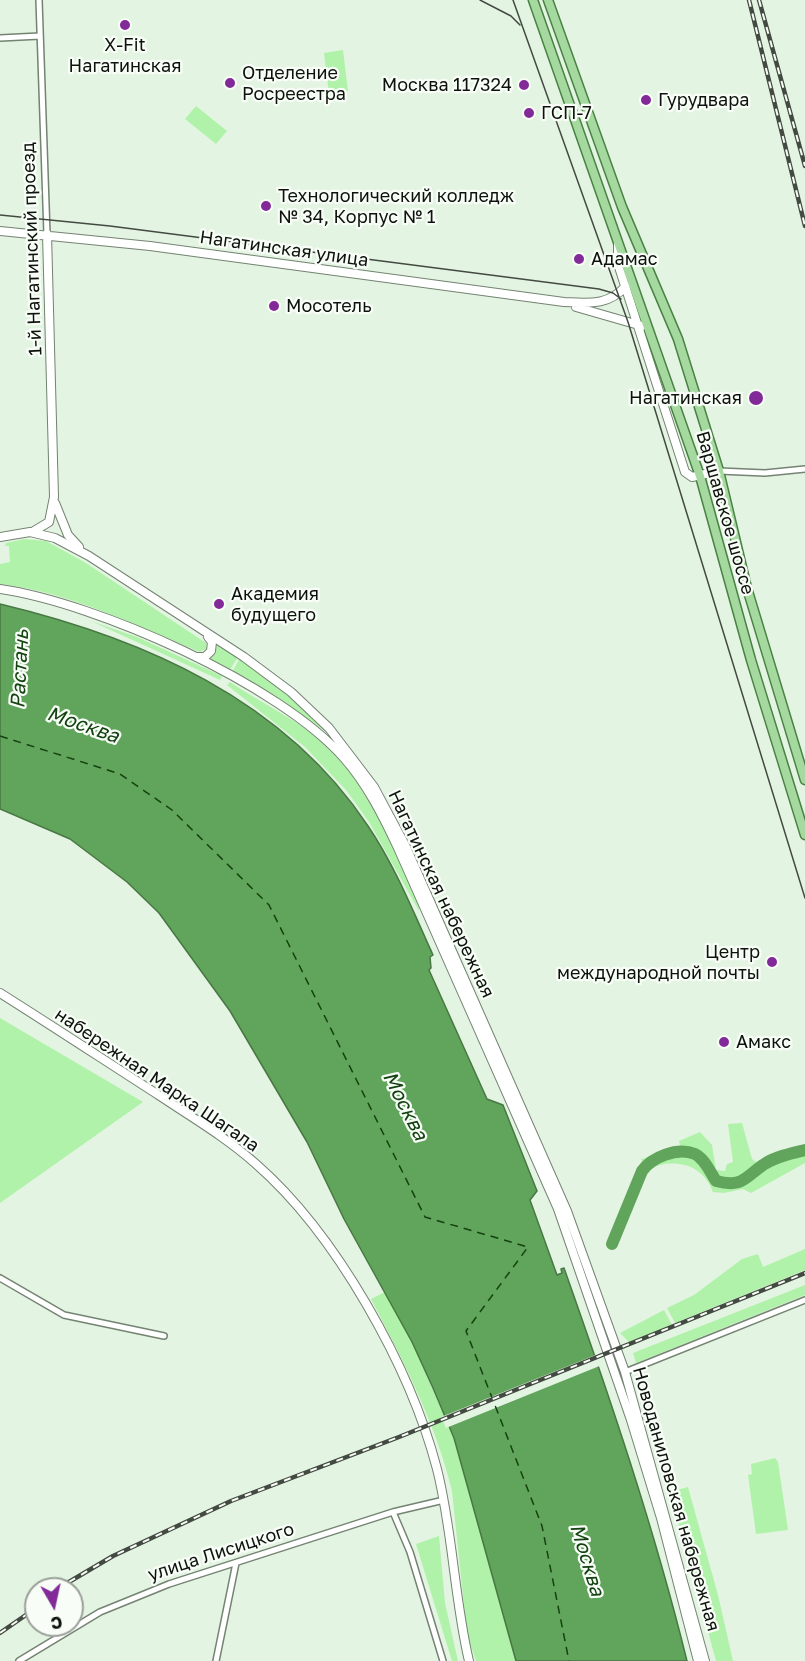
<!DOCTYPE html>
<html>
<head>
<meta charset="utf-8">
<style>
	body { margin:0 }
	#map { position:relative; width:805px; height:1661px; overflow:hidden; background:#e4f4e2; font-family:"Golos Text",sans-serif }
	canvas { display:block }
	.north { position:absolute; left:24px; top:1577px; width:60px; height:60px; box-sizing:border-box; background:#f8fef7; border:2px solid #9aa099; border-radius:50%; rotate:171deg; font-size:16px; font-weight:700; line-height:24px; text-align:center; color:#0d120c }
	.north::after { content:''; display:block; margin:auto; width:21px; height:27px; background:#822a98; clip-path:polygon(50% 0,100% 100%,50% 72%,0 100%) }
</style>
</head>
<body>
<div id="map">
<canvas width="805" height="1661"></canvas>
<div class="north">С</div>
</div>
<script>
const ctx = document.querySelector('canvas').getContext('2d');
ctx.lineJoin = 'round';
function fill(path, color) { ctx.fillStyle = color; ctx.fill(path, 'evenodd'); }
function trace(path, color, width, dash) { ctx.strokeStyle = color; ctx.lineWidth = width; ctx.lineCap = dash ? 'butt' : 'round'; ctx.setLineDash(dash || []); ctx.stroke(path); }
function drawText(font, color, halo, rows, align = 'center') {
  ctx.font = font + ' "Golos Text",sans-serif'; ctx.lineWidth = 4.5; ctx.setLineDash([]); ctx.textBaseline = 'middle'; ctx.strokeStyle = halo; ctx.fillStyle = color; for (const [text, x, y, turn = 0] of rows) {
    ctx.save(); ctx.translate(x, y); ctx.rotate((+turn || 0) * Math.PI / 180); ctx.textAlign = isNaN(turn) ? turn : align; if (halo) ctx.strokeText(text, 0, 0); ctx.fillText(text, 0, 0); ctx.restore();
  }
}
fill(new Path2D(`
	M343,50L348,91L329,94L324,53Z
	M196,106L227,131L216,144L185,119Z
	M24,539L46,541L86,563L206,643L207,648L200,652C135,625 70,592 0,584V564L10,562L9,546H5L6,543Z
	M91,621L137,637L222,676L220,680Z
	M217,644L238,657L229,671L208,660L215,654Z
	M240,658L298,703L331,736L311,721L232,672Z
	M230,682C261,703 298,720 325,745C371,786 394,847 418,901L419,911L369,822L346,790L305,747L227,685Z
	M0,1018L143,1102L0,1203Z
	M742,1123L752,1159L756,1162L767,1160L769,1154L805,1146V1163L751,1193L743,1189L724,1193L713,1192C704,1168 683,1160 660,1165C655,1167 648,1169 645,1174C640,1182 637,1195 634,1205L628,1203L643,1163L641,1159L671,1152L680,1145L679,1141L700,1132L712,1145L716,1170L725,1171L727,1164L733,1162L728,1124Z
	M805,1249V1270L675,1323L667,1308L694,1295L742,1259L758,1254L763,1267Z
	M805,1285V1295L636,1363L633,1353Z
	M385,1292L412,1342L454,1438L516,1661H476L467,1634L452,1491C436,1424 403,1360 371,1299Z
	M664,1310L672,1325L629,1342L620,1333Z
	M775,1458L778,1462L788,1530L756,1534L748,1475L752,1474L751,1464Z
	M688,1487L718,1595L733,1661H716L670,1492Z
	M439,1536L445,1603L458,1661H452L416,1544Z`), '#b0f2a9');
const water = new Path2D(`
	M0,604C142,638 284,699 368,826C395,866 413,911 433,955L430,957L431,968L429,970L487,1099L503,1105L537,1191L530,1200L557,1275L562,1273L561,1269L564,1268C610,1398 654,1527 687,1661H516L454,1438L433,1388L412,1342L344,1219L307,1142L230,1011L159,913L127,882L70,839L0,809Z`);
fill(water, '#61a45b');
trace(water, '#487843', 1.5);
fill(new Path2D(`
	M598,1354L602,1365L446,1428L441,1417Z`), '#e4f4e2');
trace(new Path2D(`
	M612,1244L642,1171C652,1157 677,1147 695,1154C705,1159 710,1172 716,1181C742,1188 744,1178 763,1165C774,1157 792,1153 805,1150`), '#61a45b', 12);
trace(new Path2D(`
	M0,736L120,774L172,810L269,905L425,1217L528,1247L466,1331L542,1526L569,1661`), '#144210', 1.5, [8, 6]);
const street = new Path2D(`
	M39,0L47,234
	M0,38L40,36
	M719,471L765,473L805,469
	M0,1278L64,1315L164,1336
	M625,1372L805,1300
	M393,1512L410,1552L443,1661
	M19,1661L100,1612L169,1584L393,1512L444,1500
	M216,1661L236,1563`);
const secondary = new Path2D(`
	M0,231L150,246L564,302C589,303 608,306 626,286
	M618,244V264L685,472L692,477L719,471
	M576,307L642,326
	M55,503L68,535L79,547
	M34,531L49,522L54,497L47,234
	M0,537L30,532L55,538L89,556L244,657L291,692L329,728L374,787L406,847L567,1211L625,1372L705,1661
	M0,589C97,603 279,684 344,758C367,784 383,816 398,848L558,1209L631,1420L661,1518L698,1661
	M197,657H205L211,651L212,642L208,637
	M0,993C54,1027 107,1062 160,1096C193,1118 227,1138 256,1164C336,1234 410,1366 437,1469C453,1532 454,1598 469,1661`);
const primary = new Path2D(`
	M533,0L700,476L751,660L805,835
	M548,0L622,207L678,339L719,471L747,588L805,780`);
trace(street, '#748372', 8);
trace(secondary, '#748372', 10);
trace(primary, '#498243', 11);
trace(street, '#fff', 5);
trace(secondary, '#fff', 8);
trace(primary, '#a5d9a0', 8);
trace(new Path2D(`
	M480,0L511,16L520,25
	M513,0L628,322L805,898
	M0,215L110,226L599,289L613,293L621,299`), '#434a41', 1.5);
const rail = new Path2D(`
	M749,0L805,226
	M759,0L805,166
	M57,1589L113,1556L231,1501L399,1437L805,1273
	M0,1633L36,1608`);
trace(rail, '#434a41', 4.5);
trace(rail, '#f8fef7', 2, [7]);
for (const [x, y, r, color] of [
	[125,25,6,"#822a98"],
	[230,83,6,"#822a98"],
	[524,85,6,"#822a98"],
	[646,100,6,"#822a98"],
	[529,113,6,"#822a98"],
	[266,206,6,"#822a98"],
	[579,259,6,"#822a98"],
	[274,306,6,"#822a98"],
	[756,398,8,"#822a98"],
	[219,604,6,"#822a98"],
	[772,962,6,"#822a98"],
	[724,1042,6,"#822a98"]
]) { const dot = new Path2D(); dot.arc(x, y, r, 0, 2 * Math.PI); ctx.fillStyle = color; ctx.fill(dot); trace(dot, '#f8fef7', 2); }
drawText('18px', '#0d120c', '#f8fef7', [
	["X-Fit",125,45,"center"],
	["Нагатинская",125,66,"center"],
	["Отделение",242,73],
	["Росреестра",242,94],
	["Москва 117324",512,85,"right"],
	["Гурудвара",658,100],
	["ГСП-7",541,113],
	["Технологический колледж",278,196],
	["№ 34, Корпус № 1",278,217],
	["Адамас",591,259],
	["Мосотель",286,306],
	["Нагатинская",742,398,"right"],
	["Академия",231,594],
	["будущего",231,615],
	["Центр",760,952,"right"],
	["международной почты",760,973,"right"],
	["Амакс",736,1042]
], 'left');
drawText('18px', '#0d120c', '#f8fef7', [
	["1-й Нагатинский проезд",32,249,-92],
	["Нагатинская улица",284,249,8],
	["Варшавское шоссе",725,513,74],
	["Нагатинская набережная",441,894,65],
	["набережная Марка Шагала",157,1080,34],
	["Новоданиловская набережная",676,1499,74],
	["улица Лисицкого",221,1552,-18]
]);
drawText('italic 20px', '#144210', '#f8fef7', [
	["Растань",20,669,-87],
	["Москва",83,725,19],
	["Москва",405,1106,63],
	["Москва",587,1560,73]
]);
</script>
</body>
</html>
